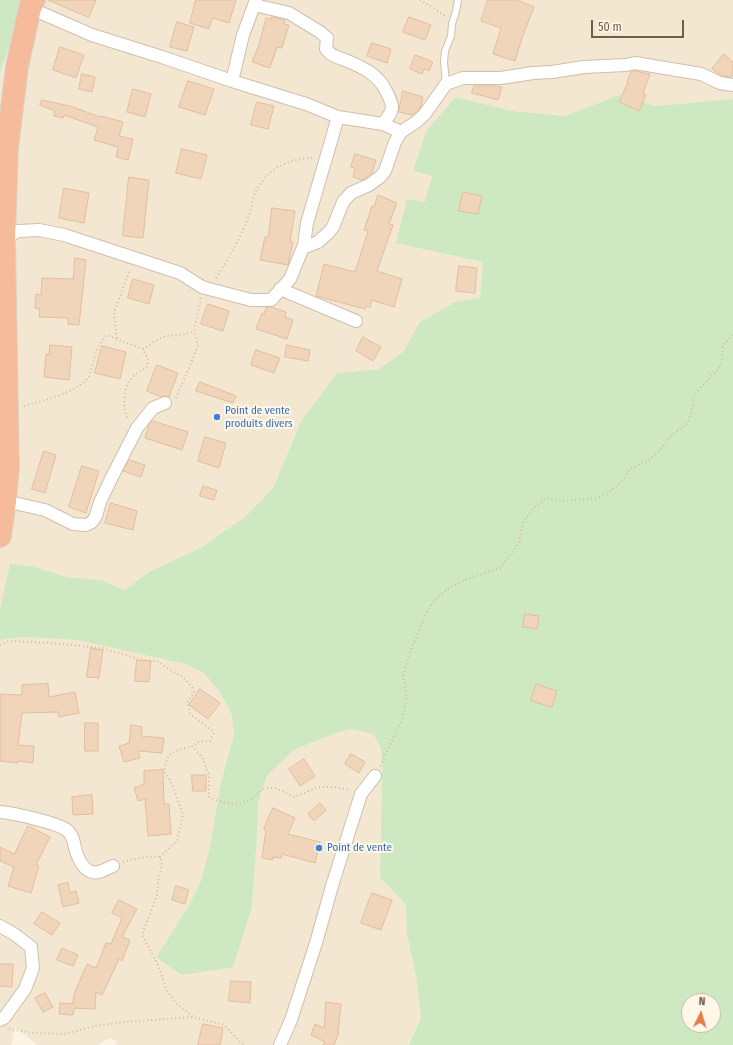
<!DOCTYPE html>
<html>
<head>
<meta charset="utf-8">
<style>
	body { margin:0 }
	#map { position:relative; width:733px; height:1045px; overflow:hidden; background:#fcf4e3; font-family:"Fira Sans Condensed",sans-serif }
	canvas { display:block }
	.north { position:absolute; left:681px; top:993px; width:40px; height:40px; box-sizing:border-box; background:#fff8e9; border:1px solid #c7baa9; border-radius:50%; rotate:5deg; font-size:11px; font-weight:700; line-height:16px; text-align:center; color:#735c4a }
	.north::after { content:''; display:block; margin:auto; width:14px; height:18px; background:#e47b4a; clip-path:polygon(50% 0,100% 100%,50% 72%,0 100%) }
	.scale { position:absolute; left:591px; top:20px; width:93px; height:18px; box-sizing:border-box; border:2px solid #735c4a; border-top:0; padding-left:5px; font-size:12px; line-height:14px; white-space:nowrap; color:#735c4a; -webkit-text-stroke:3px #fff8e9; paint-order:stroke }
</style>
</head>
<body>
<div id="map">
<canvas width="733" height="1045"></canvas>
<div class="north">N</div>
<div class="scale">50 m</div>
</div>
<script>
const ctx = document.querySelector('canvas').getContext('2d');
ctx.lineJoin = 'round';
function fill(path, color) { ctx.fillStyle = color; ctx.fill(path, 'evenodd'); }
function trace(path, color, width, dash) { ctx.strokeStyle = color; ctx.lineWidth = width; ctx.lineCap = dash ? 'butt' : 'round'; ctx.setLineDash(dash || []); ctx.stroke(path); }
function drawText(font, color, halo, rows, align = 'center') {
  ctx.font = font + ' "Fira Sans Condensed",sans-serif'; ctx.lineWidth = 4; ctx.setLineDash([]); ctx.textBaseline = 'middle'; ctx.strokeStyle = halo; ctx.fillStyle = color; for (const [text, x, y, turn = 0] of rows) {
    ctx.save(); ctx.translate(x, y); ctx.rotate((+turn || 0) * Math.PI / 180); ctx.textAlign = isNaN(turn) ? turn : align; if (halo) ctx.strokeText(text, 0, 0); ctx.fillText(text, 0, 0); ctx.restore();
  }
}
fill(new Path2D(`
	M22,0H733V99L655,106L621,94L565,116L513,111L456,97L413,171L432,176L425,203L407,199L484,262L480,298L455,302L421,322L403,352L379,369L337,373L301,421L273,488L246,516L202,547L149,572L125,590L101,580L67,577L35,567L0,609V73L8,50Z
	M22,637L77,640L185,664L204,673L219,691L231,712L234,734L221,782L209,851L200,883L188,907L156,957L252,907L257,836L258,803L267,776L294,750L333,734L350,729L373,734L381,748L382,767L380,876L406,905L407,935L416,975L421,1018L409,1045H116L118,1042L109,1038L98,1045H37L15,1027L11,1045H0V640Z`), '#f3e7d2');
fill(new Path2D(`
	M0,0H22L8,50L0,73Z
	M621,94L655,106L733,99V1045H409L421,1018L416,975L407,935L406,905L380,877L382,767L381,748L373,734L350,729L333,734L294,750L267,776L258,803L257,836L252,907L233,967L182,975L156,957L188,907L200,883L209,851L221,782L234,734L231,712L219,691L204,673L185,664L77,640L22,637L0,640V609L10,564L35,567L67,577L101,580L125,590L149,572L202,547L246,516L273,488L301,421L337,373L379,369L403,352L420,322L455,302L480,298L483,262L396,243L407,199L425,202L432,176L413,171L427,130L456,97L513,111L565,116ZM689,1001H713V1025H689Z`), '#cee9c2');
const building = new Path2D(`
	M48,0H96L89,17Z
	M196,0H236L229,23L212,18L209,29L190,23Z
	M488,0H517L534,7L522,38L515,61L493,54L501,28L481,21Z
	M272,17L285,20L284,24L289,25L282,48L277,47L270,68L252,62L259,45L266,18L271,19Z
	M409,17L431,25L425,40L403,32Z
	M177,22L194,27L187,51L170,47Z
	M372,43L391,49L387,63L367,56Z
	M60,47L84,55L76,78L53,70Z
	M724,54L733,62V75L731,77L722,76L712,69Z
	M415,55L433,62L429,71L424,69L422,74L410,69Z
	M635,71L650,74L643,93L646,95L639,111L619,102L628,82H627L631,72Z
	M82,74L95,77L92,92L79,89Z
	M188,81L214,89L205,115L179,107Z
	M474,86H495L502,87L498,100L472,93Z
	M133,89L151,94L145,117L127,112Z
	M403,91L423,97L421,107L412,115L399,112Z
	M42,100L70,106L100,117L101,116L123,122L119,136L133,139L128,160L116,157L118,147L94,140L98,127L64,115L63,118L54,116L55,111L40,105Z
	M257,102L274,106L268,129L251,125Z
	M182,149L207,155L201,179L176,173Z
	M355,154L376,160L372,173L362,180L353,177L355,168L351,167Z
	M129,177L149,180L143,238L123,236Z
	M64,188L89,193L84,223L59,218Z
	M463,192L482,196L478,214L459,211Z
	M378,195L397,203L389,224L393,225L377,271L402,279L394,307L372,300L370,307L366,306L365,309L316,296L324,264L355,272L368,231L364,230L372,206L374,207Z
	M272,208L295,211L290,241L293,242L288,265L260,260L265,237H268Z
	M75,258L86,260L79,325L68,324V318L39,317L40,309L35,308L36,294L41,295L42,278L73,279Z
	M459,266L477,268L475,293L456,291Z
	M133,279L154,285L149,304L128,298Z
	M208,304L229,311L223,331L201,324Z
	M271,307L286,312L285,317L293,320L287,339L256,329L262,313L264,314L266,308Z
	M363,337L381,347L373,361L356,351Z
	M50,345L72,347L69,380L44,377L46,354L49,355Z
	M287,345L310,350L308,361L285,357Z
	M102,346L126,352L120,379L95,373Z
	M256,350L280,358L274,373L251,365Z
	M157,365L178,373L169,397L166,396L161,397L147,391Z
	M200,382L236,396L233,403L196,391Z
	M153,421L188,432L182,450L145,438L149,425Z
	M205,437L226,443L219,468L198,461Z
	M44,451L56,455L45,493L32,489Z
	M129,460L145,465L141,477L123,471Z
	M82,466L99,471L86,513L69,507Z
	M203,486L217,490L214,500L200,496Z
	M111,503L137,511L133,530L105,523Z
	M525,614L539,616L537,629L523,627Z
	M91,648L103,650L99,678L87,677Z
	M137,660L151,661L149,682L135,681Z
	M48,684L49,697L75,692L79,713L59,717L58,712L22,713L18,745L34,746L33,763L18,761V763L0,761V694L22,695V685Z
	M536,684L557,691L552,707L531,701Z
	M200,689L220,703L208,719L189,705Z
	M85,723H98V751H85Z
	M131,725L142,727L141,736L164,738L162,753L138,751L140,758L124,762L119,746L129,743Z
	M351,754L365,762L359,773L345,764Z
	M304,759L315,776L300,786L289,769Z
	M163,770L164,804H169L171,834L148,836L145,799L138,801L134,788L144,784V771Z
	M192,775H206V791H193Z
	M92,795L93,814L73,815L72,797Z
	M320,803L326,810L314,821L308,814Z
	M273,808L295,818L288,834L320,842L315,863L282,854L281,858L273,857V860L262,858L266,830L264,829Z
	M28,826L50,837L36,865L39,866L31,893L8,886L14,867L0,861V847L14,854Z
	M68,883L70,893L76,891L79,903L63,907L58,885Z
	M176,886L189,890L185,904L172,900Z
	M372,893L392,900L381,930L361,923Z
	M119,900L137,909L122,937L130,940L122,961L119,959L102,995L96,992L95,1009L74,1008L73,1015L59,1014L60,1003L73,1004L74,994L87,964L96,968L106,943L111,944L122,918L112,913Z
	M42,912L60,923L52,935L34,924Z
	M62,948L78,955L73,966L57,960Z
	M0,964H13L12,987L0,986Z
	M231,981L251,982L250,1003L229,1001Z
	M45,993L53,1007L43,1012L35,998Z
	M326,1002L341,1004L338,1033H339L334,1045H323L325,1042L311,1035L315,1024L324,1028Z
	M203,1024L223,1028L220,1045H198Z`);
fill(building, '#f1d5bb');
trace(building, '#e3be9c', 1);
const lane = new Path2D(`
	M446,84L444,62L445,51L451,36L452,24L456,11L458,0`);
const street = new Path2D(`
	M254,5L289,13L320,32L327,38L326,49C331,56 337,57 345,60C362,67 378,74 386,91C395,108 394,109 383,124
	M30,8L92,35L162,57L232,81L306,104L338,117
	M232,81L243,35L256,0
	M4,239L18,231L39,230L64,235L180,273L202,287L209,289L251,300H271L290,279L304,245L307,223L338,117L383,124L401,132L416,122L424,115L446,84L463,78H501L533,73L552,72L584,67L626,65L635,63L701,74L720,83L733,85
	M304,245L308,246L318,242L329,232L333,227L343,202L351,193L369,185L380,177L385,171L395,142L401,132
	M280,289L356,321
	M5,501L45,510L73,524L86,525L92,522L96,516L100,502L112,477L137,428L153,408L165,403
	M0,812C13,813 59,823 68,831C73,836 74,842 75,848C78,859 85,875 99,872C103,871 108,868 113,866
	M0,926L14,934L31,947L33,968L25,989L4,1018L0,1020
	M280,1045L291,1020L316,943L332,886L361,794L375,776`);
const highway = new Path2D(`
	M0,536L5,501L8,468L4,239L7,148L17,67L30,8L34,0`);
trace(lane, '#cfbfad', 8);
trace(street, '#cfbfad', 14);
trace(highway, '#dbd5d0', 24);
trace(new Path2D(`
	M420,0L434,8L446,17
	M216,278C229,258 241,237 249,215C252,207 252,198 256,191C268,168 289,158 315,158
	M117,338L114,312L130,269
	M143,349C149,345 156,340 163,337C174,334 184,336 194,331L201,298
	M176,398L192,361L198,345L194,331
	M24,406C40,401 83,392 90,374C94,360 96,345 107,335L143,349L148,360V366C143,370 134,374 130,380C123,388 122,412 129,420
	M0,645L9,641L52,643L101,648L139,659L159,662L170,670L183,677L192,687L194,692L188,701L190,714L214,732L210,741L198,742L193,746
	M380,766L402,720L407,698L403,675L410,652L426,614L436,598L451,587L467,579L500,568L519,543L523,522L534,508L546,498L564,501L596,498L607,494L621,482L631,468L646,462L657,453L674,433L685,426L688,422L692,410L694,396L702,386L718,369L722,361L723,345L733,335
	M160,857L177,841L183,814L171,782L164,771L168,756L175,751L192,746L202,757L209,775V797C220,803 238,807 249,800C255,796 259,792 265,788H275L295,797L318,787H334L350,790
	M123,862C136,858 147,856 160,857L162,865L158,882L157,895L142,935L158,965L167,991L177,1004L193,1017
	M9,1029L34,1033L65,1034L95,1026L125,1022L193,1017L224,1025L241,1043L245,1045`), '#d5b99f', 2, [1, 3]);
trace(lane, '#fff', 6);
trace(street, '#fff', 12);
trace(highway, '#f5bb9b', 22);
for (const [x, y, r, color] of [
	[217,417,4,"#3f7fe0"],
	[319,848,4,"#3f7fe0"]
]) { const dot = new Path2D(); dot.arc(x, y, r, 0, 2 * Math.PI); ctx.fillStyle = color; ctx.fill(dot); trace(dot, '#fff8e9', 1.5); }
drawText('11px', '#366cbe', '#fff8e9', [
	["Point de vente",225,411],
	["produits divers",225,424],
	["Point de vente",327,848]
], 'left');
</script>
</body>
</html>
